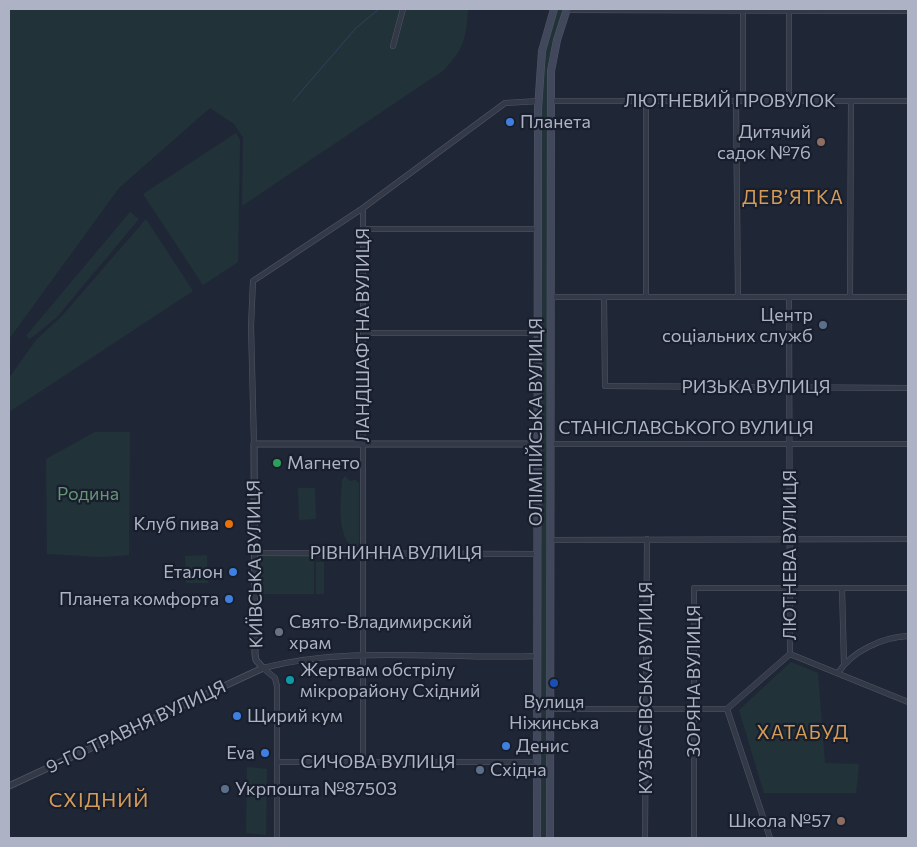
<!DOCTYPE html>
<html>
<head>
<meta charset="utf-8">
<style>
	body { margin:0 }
	#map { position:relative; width:917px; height:847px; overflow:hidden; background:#1f2737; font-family:Commissioner,sans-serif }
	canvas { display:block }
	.frame { position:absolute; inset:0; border:10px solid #adb3c4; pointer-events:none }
</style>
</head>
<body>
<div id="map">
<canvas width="917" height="847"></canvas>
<div class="frame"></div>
</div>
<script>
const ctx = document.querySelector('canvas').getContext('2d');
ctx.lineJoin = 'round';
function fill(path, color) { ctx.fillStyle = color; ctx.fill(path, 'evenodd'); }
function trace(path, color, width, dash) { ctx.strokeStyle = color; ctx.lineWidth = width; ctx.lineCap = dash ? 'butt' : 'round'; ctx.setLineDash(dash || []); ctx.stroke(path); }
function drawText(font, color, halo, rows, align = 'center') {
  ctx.font = font + ' Commissioner,sans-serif'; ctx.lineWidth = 4.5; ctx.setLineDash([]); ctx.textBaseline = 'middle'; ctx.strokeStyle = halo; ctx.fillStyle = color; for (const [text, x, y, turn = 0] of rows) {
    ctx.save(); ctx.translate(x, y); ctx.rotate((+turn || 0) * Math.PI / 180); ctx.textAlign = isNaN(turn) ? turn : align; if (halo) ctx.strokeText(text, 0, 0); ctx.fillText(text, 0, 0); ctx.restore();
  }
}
fill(new Path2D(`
	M9,9H468C466,39 464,48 444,70L242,206L243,138L234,124L210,108L119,188L9,339Z
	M554,9H567L554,54L550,838H537L539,77Z
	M236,133L240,140L238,262L203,285L143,194Z
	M130,212L139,219L57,317L30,339L26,336Z
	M146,219L193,291L9,412V378L36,340L61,317Z
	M95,432H130L129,555L101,557L47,554L46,459Z
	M345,476L350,481L355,480L359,483V542L357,548H354C336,537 341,499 342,480Z
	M298,488H315L316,519L299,520Z
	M261,554H314V594H261Z
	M207,555L208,583H186L185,556Z
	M316,562H324V594H316Z
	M791,662L818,673L825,763L859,764L856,793H764L739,710Z
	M247,767L267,769L266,835L246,833Z`), '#213338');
trace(new Path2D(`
	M293,101L356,28L379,9`), '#32405f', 1);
const minor = new Path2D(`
	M566,10L908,11
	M393,46L403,9
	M552,101H908
	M736,101L738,297
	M743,101V11
	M789,101V9
	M363,229H538
	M551,297H908
	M604,297L605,386L908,388
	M646,297V101
	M850,297L851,101
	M363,333H539
	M254,444L251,326L253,281L363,208L505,103L539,101
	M551,444H908
	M551,540L908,539
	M255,553L538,554
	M842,588L844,664
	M790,654L908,702
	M263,668C352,645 446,660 538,656
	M263,668L275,678L277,686V838
	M838,673C852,651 883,637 908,636
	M550,709H727
	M727,709L790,654L789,297
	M727,709L770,838
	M277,762H538
	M363,762V208
	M645,838L647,539
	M694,838V588H908`);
const tertiary = new Path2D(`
	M9,786L263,668L256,660L255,654L254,444H538`);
const secondary = new Path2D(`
	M537,838L538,109L542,51L554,9
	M550,838L551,71L557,40L567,9`);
trace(minor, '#505665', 6);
trace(tertiary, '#505665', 7);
trace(secondary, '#505665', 8);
trace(minor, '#333947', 5);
trace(tertiary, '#333947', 5.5);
trace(secondary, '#41485b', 7);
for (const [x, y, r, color] of [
	[510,122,5,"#3f7fe0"],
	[821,142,5,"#8d6e63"],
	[823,325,5,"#5c6f8a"],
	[277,463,5,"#2e9e5b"],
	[229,524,5,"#e8710a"],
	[233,572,5,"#3f7fe0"],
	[229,599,5,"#3f7fe0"],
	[279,632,5,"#6b7280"],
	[290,680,5,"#0f9aa8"],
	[554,683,5,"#1a4fb4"],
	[237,716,5,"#3f7fe0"],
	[506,746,5,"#3f7fe0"],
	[265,753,5,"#3f7fe0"],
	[480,770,5,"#5c6f8a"],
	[225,789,5,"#5c6f8a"],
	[841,821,5,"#8d6e63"]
]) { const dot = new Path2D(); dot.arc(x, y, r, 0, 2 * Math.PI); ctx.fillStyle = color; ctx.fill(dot); trace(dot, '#181e2c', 2); }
drawText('18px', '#adb3c4', '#181e2c', [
	["ЛЮТНЕВИЙ ПРОВУЛОК",730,101],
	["ЛАНДШАФТНА ВУЛИЦЯ",363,335,-90],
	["РИЗЬКА ВУЛИЦЯ",756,387],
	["ОЛІМПІЙСЬКА ВУЛИЦЯ",536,422,-90],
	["СТАНІСЛАВСЬКОГО ВУЛИЦЯ",686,428],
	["РІВНИННА ВУЛИЦЯ",396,553],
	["ЛЮТНЕВА ВУЛИЦЯ",790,555,-90],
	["КИЇВСЬКА ВУЛИЦЯ",255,564,-91],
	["ЗОРЯНА ВУЛИЦЯ",694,681,-90],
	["КУЗБАСІВСЬКА ВУЛИЦЯ",646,688,-90],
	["9-ГО ТРАВНЯ ВУЛИЦЯ",136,727,-25],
	["СИЧОВА ВУЛИЦЯ",378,762]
]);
drawText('18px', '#adb3c4', '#181e2c', [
	["Планета",520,122],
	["Дитячий",811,132,"right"],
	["садок №76",811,153,"right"],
	["Центр",813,315,"right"],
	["соціальних служб",813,336,"right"],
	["Магнето",287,463],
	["Клуб пива",219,524,"right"],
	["Еталон",223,572,"right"],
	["Планета комфорта",219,599,"right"],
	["Свято-Владимирский",289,622],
	["храм",289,643],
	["Жертвам обстрілу",300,670],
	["мікрорайону Східний",300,691],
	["Вулиця",554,702,"center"],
	["Ніжинська",554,723,"center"],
	["Щирий кум",247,716],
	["Денис",516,746],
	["Eva",255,753,"right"],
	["Східна",490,770],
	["Укрпошта №87503",235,789],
	["Школа №57",831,821,"right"]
], 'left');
drawText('18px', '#649575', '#181e2c', [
	["Родина",88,494]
]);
ctx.letterSpacing = '1px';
drawText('19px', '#d49c58', '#181e2c', [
	["ДЕВ’ЯТКА",793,198],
	["ХАТАБУД",803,733]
]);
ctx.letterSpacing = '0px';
ctx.letterSpacing = '1px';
drawText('20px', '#d49c58', '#181e2c', [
	["СХІДНИЙ",99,800]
]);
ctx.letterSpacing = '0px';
</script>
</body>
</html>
